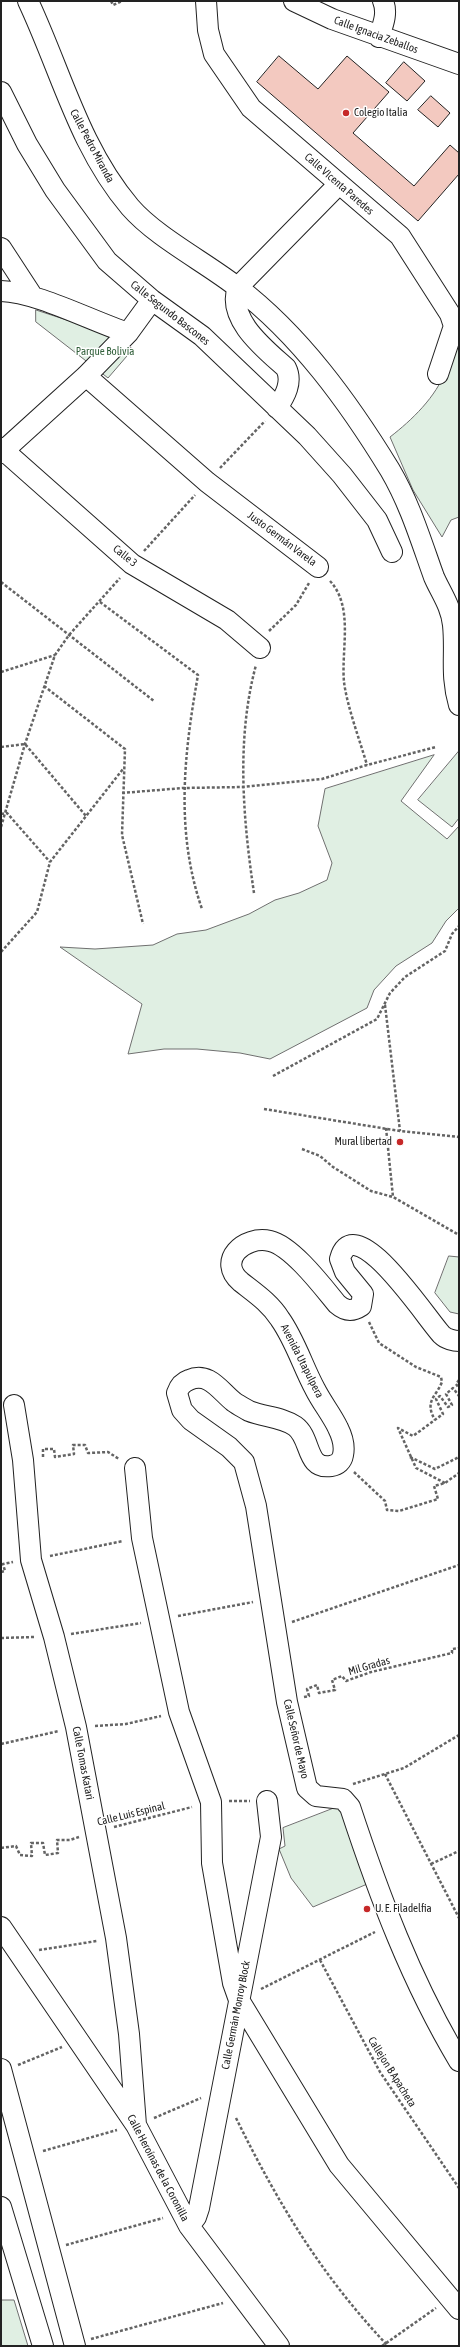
<!DOCTYPE html>
<html>
<head>
<meta charset="utf-8">
<style>
	body { margin:0 }
	#map { position:relative; width:460px; height:2347px; overflow:hidden; background:#fff; font-family:"Asap Condensed",sans-serif }
	canvas { display:block }
	.frame { position:absolute; inset:0; border:2px solid #222; pointer-events:none }
</style>
</head>
<body>
<div id="map">
<canvas width="460" height="2347"></canvas>
<div class="frame"></div>
</div>
<script>
const ctx = document.querySelector('canvas').getContext('2d');
ctx.lineJoin = 'round';
function fill(path, color) { ctx.fillStyle = color; ctx.fill(path, 'evenodd'); }
function trace(path, color, width, dash) { ctx.strokeStyle = color; ctx.lineWidth = width; ctx.lineCap = dash ? 'butt' : 'round'; ctx.setLineDash(dash || []); ctx.stroke(path); }
function drawText(font, color, halo, rows, align = 'center') {
  ctx.font = font + ' "Asap Condensed",sans-serif'; ctx.lineWidth = 3; ctx.setLineDash([]); ctx.textBaseline = 'middle'; ctx.strokeStyle = halo; ctx.fillStyle = color; for (const [text, x, y, turn = 0] of rows) {
    ctx.save(); ctx.translate(x, y); ctx.rotate((+turn || 0) * Math.PI / 180); ctx.textAlign = isNaN(turn) ? turn : align; if (halo) ctx.strokeText(text, 0, 0); ctx.fillText(text, 0, 0); ctx.restore();
  }
}
const green = new Path2D(`
	M36,310L110,334L133,349L108,378L36,322Z
	M459,328V517L451,520L442,537L413,490L390,437C412,420 436,397 446,370C452,356 455,342 459,328Z
	M459,751V818L452,827L418,800Z
	M434,755L401,801L447,839L459,826V908L446,921L432,943L396,966L374,990L367,1008L270,1059L240,1053L197,1049H164L128,1054L142,1004L60,947L95,949L153,945L177,934L206,930L249,914L275,900L299,893L327,880L332,863L318,826L325,789Z
	M449,1256L459,1257V1314L450,1312L435,1293Z
	M340,1806L372,1882L313,1907L291,1878L279,1849L285,1846L283,1828Z
	M1,2300H14L28,2346H1Z`);
fill(green, '#e0efe3');
trace(green, '#6f6f6f', 1);
const building = new Path2D(`
	M279,56L318,89L347,56L389,92L353,133L414,186L450,145L459,153V174L418,221L257,82Z
	M404,62L425,81L407,101L386,83Z
	M431,96L450,113L438,127L418,110Z`);
fill(building, '#f3c9c0');
trace(building, '#222', 1);
const minor = new Path2D(`
	M28,1C61,71 79,147 130,207C156,237 205,262 237,287C300,335 349,403 390,470C410,504 421,541 434,577C441,593 451,606 453,625C456,654 450,674 459,705
	M206,1L208,30L214,54L251,108L400,236L450,314L454,326L438,374
	M294,1L332,19L459,64
	M379,37C383,25 388,13 383,1
	M1,92L27,144L55,190L107,261L152,300L202,336L307,436L342,475L377,520L392,552
	M1,248L33,297
	M1,291C37,292 91,321 128,333
	M86,376L207,482L318,567
	M277,408C285,396 293,382 286,368C265,349 226,319 238,287L339,184
	M1,448L132,564L227,620L260,648
	M1,453L86,376L128,333L152,300
	M459,1341C454,1341 446,1339 442,1335C430,1324 354,1205 340,1259L345,1272L363,1294L361,1306C352,1312 345,1311 337,1304C323,1287 292,1246 270,1241C244,1235 216,1261 241,1282C255,1293 270,1303 280,1319C295,1340 303,1367 315,1389C322,1403 332,1415 338,1428C342,1436 345,1446 343,1455C342,1461 338,1465 331,1466C305,1470 312,1438 295,1426C282,1417 264,1417 249,1411C244,1408 238,1405 234,1402C220,1391 209,1371 189,1380C183,1382 179,1387 177,1393L182,1410L191,1420L229,1447L244,1462L256,1506L287,1702L307,1788L316,1796L343,1799L350,1807C379,1895 411,1981 459,2061
	M14,1405L23,1460L31,1560L54,1637L76,1727L116,1938L129,2034L136,2125
	M135,1468L142,1538L179,1712L211,1802L212,1863L233,1983L239,2000L339,2165L459,2309
	M1,1927L136,2125L189,2226L279,2346
	M1,2069L75,2346
	M1,2207L43,2346
	M189,2226L196,2217L199,2208L271,1837L267,1801`);
trace(minor, '#222', 22);
trace(new Path2D(`
	M111,1L113,5L122,1
	M220,468L265,421
	M144,551L195,495
	M330,581C354,607 341,649 344,682C347,706 360,741 367,765
	M1,582L154,701
	M100,602L198,675C184,754 175,831 202,909
	M269,631L296,605L309,583
	M1,672L55,655
	M44,686L125,749L122,835L143,924
	M1,747L25,744L86,816
	M122,793L183,788L243,787L322,779L367,765L436,747
	M1,814L7,813L50,862
	M1,827L25,744L55,655L69,635L120,578
	M254,893C243,819 236,739 256,665
	M1,952L37,912L50,862L123,769
	M385,1005L400,1131
	M273,1076L377,1019L390,993L405,977L445,951L452,934L459,926
	M264,1109L400,1131L459,1137
	M386,1128L393,1197
	M302,1149L320,1156L333,1167L371,1191L393,1197L459,1235
	M369,1322L379,1343L416,1367L441,1377L442,1382C436,1397 424,1401 435,1420
	M459,1380L456,1384L459,1388
	M43,1457V1449H54L55,1457L74,1454L73,1445H85L88,1453L108,1452L119,1459
	M410,1457L435,1469L459,1457
	M354,1472L385,1501L387,1510L399,1511L438,1499L434,1486L445,1483L459,1473
	M445,1483L416,1468L398,1428L413,1436L443,1414L436,1399L440,1396L448,1407L452,1405L446,1394L453,1388L459,1396
	M50,1556L123,1541
	M1,1572L5,1571L3,1564L13,1562
	M178,1616L253,1602
	M292,1622L459,1565
	M71,1634L141,1623
	M1,1638L34,1637
	M304,1697L309,1696L307,1689L317,1685L319,1693L335,1690L332,1680L342,1676L346,1681L371,1672L452,1653V1649L459,1648
	M95,1726L126,1724L161,1716
	M1,1744L59,1731
	M385,1774L459,1918
	M353,1784L404,1768L459,1735
	M229,1801H250
	M114,1827L192,1807
	M1,1848L16,1846L20,1855L32,1856L31,1843H43L45,1855L58,1853L57,1840H70L79,1837
	M431,1864L459,1851
	M39,1950L97,1941
	M320,1960L380,2072L459,2188
	M261,1989L375,1932
	M18,2065L62,2047
	M154,2118L201,2098
	M236,2118C279,2205 321,2275 388,2346
	M43,2151L117,2130
	M66,2245L163,2218
	M91,2339L223,2303
	M382,2346L436,2308`), '#646464', 2.5, [3, 2]);
trace(minor, '#fff', 20);
for (const [x, y, r, color] of [
	[346,113,4,"#c62828"],
	[400,1142,4,"#c62828"],
	[367,1909,4,"#c62828"]
]) { const dot = new Path2D(); dot.arc(x, y, r, 0, 2 * Math.PI); ctx.fillStyle = color; ctx.fill(dot); trace(dot, '#fff', 1.5); }
drawText('11px', '#222', '#fff', [
	["Calle Ignacia Zeballos",376,35,20],
	["Calle Pedro Miranda",92,146,62],
	["Calle VIcenta Paredes",339,184,41],
	["Calle Segundo Bascones",170,313,38],
	["Justo Germán Varela",282,539,37],
	["Calle 3",125,556,39],
	["Avenida Utapulpera",302,1361,63],
	["Mil Gradas",369,1666,-16],
	["Calle Señor de Mayo",296,1739,77],
	["Calle Tomas Katari",83,1763,79],
	["Calle Luis Espinal",131,1814,-14],
	["Calle Germán Monroy Block",236,2015,-79],
	["Callejon B Apacheta",392,2072,58],
	["Calle Heroínas de la Coronilla",158,2168,62]
]);
drawText('11px', '#222', '#fff', [
	["Colegio Italia",354,113],
	["Mural libertad",392,1142,"right"],
	["U. E. Filadelfia",375,1909]
], 'left');
drawText('11px', '#2f5e38', '#fff', [
	["Parque Bolivia",105,352]
]);
</script>
</body>
</html>
